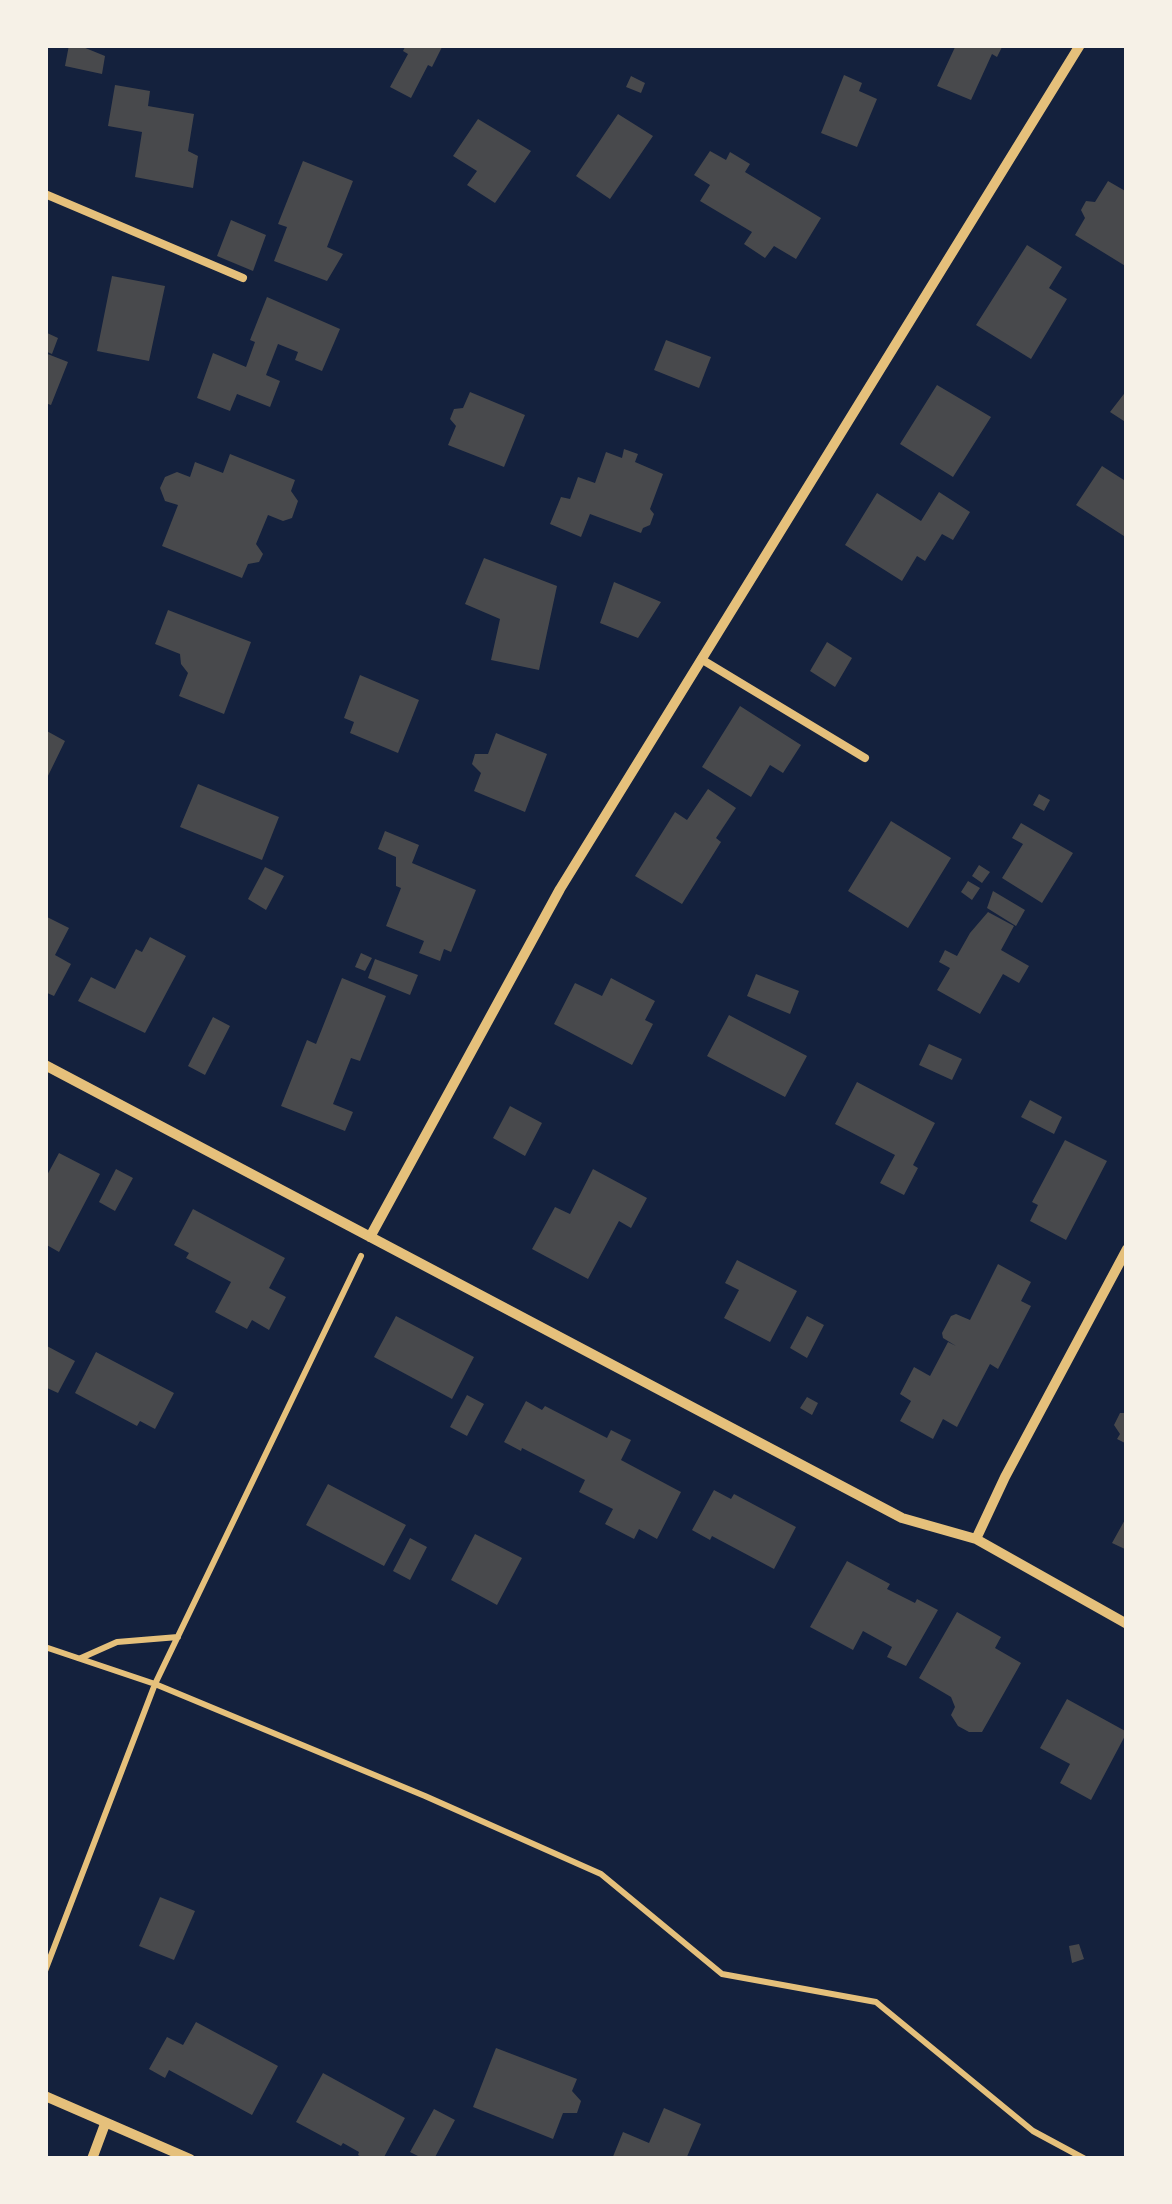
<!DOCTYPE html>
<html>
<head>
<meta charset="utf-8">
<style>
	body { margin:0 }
	#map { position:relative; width:1172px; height:2204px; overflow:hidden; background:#14213d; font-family:Quicksand,sans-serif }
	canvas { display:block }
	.frame { position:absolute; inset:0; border:48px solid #f6f1e7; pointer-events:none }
</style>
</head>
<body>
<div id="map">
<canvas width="1172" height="2204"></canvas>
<div class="frame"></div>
</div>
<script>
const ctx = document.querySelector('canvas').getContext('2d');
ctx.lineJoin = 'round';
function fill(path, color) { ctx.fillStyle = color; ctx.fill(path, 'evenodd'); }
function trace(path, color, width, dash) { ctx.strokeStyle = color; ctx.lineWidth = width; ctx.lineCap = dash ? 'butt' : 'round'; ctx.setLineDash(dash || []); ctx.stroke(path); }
fill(new Path2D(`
	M69,45H78L105,56L102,74L65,66Z
	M406,45H443L432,67L428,65L411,98L390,87L408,54L403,51Z
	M956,45H1003L997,57L992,54L971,100L937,86Z
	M844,75L862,83L859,91L877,99L857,147L821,133Z
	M631,76L645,83L641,93L626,87Z
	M115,85L150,91L148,106L194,114L188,151L198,156L193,188L135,177L142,132L108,126Z
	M618,114L653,136L610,199L576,176Z
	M478,119L531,151L495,203L467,185L477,171L453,156Z
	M710,151L726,160L730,152L750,164L745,172L821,218L796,259L774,246L765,258L744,244L752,232L700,201L710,185L694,175Z
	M303,161L353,181L327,247L343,254L327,281L274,261L287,227L278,224Z
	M1108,181L1127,192V267L1075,235L1085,218L1081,210L1086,201L1095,202Z
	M231,220L266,235L253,271L217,256Z
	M1027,245L1062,267L1049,288L1067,299L1031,359L976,325Z
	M112,276L165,286L149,361L97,351Z
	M267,297L340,329L322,371L295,360L298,352L278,344L266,375L280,381L270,407L237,394L230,411L197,398L213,353L246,367L255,342L250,340Z
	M45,332L58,338L52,354L45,351Z
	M666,340L711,357L699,388L654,370Z
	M45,353L68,362L51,405L45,403Z
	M937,385L991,417L953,477L900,444Z
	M1127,390V423L1110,412Z
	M470,392L525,415L504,467L448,445L456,426L450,419L454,409L463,408Z
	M624,449L638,454L635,462L663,474L650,509L654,514L650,525L643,528L641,533L590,514L581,537L550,524L561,497L570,499L578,477L595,483L606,452L622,458Z
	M230,454L295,480L291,491L298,501L292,518L283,521L268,515L256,544L263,554L259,562L248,564L242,578L162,546L178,505L165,501L160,488L165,477L177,472L190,477L195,462L223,473Z
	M1102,466L1127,482V538L1076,505Z
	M939,492L970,512L953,540L942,534L925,561L917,556L902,581L845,545L877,493L921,521Z
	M484,558L557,586L539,670L491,660L500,619L465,604Z
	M614,582L661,602L638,638L600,623Z
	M168,610L251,642L224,714L179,696L188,673L181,664L180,654L155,644Z
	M827,642L852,658L835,687L810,671Z
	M360,675L419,700L398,753L350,733L354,722L344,718Z
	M740,706L801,745L783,773L770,765L751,797L702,767Z
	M45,730L65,741L45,782Z
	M496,733L547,754L525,812L474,791L481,773L472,764L475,754H488Z
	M198,784L279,817L262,860L180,827Z
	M708,789L736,808L716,838L721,842L682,904L635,876L675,812L687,820Z
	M1039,794L1050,800L1044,811L1033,805Z
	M891,821L951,858L908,928L848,891Z
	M1021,823L1073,853L1042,903L1002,878L1023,844L1012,838Z
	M385,831L419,845L412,863L476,890L451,952L444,949L440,961L419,953L424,941L386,926L401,888L396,886V857L378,849Z
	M979,865L990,872L982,883L972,876Z
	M265,867L284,876L266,910L248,899Z
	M968,881L980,888L972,900L961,892Z
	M993,891L1025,910L1016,926L987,908Z
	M988,912L1014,926L1001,950L1029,966L1019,983L1003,974L980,1014L937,990L950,968L939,962L945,950L957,956L970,933Z
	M45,916L69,928L55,955L71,964L54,996L45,992Z
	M150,937L186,956L145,1033L78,1001L91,977L115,989L136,949L142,952Z
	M361,953L372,958L365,971L355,967Z
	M375,959L418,975L410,995L368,978Z
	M756,974L799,991L790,1014L747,996Z
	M342,978L386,996L360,1061L351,1058L333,1104L353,1112L345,1131L281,1106L307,1040L316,1044Z
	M611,978L655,1001L645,1020L653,1024L632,1065L554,1024L575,983L602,996Z
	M729,1015L807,1056L785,1097L707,1056Z
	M213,1017L230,1026L205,1075L188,1066Z
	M929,1044L962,1059L952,1080L919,1065Z
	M857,1082L935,1123L913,1165L918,1168L904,1195L880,1183L895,1155L835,1124Z
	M1030,1100L1062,1117L1054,1134L1021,1117Z
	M510,1106L542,1123L525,1156L493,1138Z
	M1065,1140L1107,1161L1066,1240L1030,1221L1038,1205L1032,1202Z
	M59,1153L100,1174L59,1252L45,1244V1179Z
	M116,1169L133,1178L115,1211L99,1202Z
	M593,1169L647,1198L631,1228L619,1221L588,1279L532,1249L555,1207L570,1214Z
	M193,1209L285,1258L269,1288L286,1297L269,1330L252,1320L247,1329L215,1312L231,1282L186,1258L189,1253L174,1245Z
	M737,1260L797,1291L770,1342L724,1318L739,1290L725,1283Z
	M998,1264L1031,1282L1021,1301L1031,1306L998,1369L990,1364L957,1427L943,1419L933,1439L900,1421L911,1401L900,1394L914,1367L930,1376L948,1342L956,1346L943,1338L942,1333L951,1316L956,1314L970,1320Z
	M396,1316L474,1357L452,1399L374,1357Z
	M807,1316L824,1325L807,1358L790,1348Z
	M45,1345L75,1361L58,1393L45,1387Z
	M96,1352L174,1393L155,1429L140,1421L137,1426L75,1393Z
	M467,1395L484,1404L467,1436L450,1427Z
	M807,1397L818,1403L812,1415L800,1408Z
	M526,1401L542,1410L545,1406L607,1438L611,1430L631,1440L621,1460L681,1492L657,1539L639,1529L634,1539L605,1524L613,1509L579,1492L585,1480L522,1448L521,1451L504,1442Z
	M1120,1413H1127V1444L1117,1439L1120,1434L1114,1425Z
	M328,1484L406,1525L384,1566L306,1525Z
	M714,1490L731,1499L734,1494L796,1527L774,1569L712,1536L710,1540L692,1530Z
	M1127,1516V1550L1112,1543Z
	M475,1534L522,1558L497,1605L451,1580Z
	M410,1538L427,1547L410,1580L393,1571Z
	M847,1561L890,1584L887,1589L915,1603L917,1599L938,1610L906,1666L887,1657L892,1647L863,1631L853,1650L810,1627Z
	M957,1612L1001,1637L995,1648L1021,1663L982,1732H969L958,1726L951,1715L955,1707L951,1697L919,1678Z
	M1067,1699L1127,1732L1091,1800L1060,1783L1070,1764L1040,1748Z
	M160,1897L195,1911L174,1960L139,1946Z
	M1079,1944L1084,1959L1072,1963L1069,1946Z
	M196,2022L278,2066L252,2115L169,2070L165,2078L149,2069L167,2037L183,2045Z
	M496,2048L577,2079L572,2091L581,2101L577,2113H563L553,2139L473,2107Z
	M323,2073L405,2118L383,2159H365L358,2155L359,2152L343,2143L341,2146L296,2122Z
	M664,2108L701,2124L686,2159H612L623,2132L649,2143Z
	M434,2109L455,2120L434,2159H424L410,2152Z`), '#48494c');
trace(new Path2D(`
	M45,1647L155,1684L425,1796L601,1874L722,1974L876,2002L1033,2131L1085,2159
	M81,1658L117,1642L178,1637
	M45,1971L155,1684L361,1256`), '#e5c07b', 6);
trace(new Path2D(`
	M45,194L243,278
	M701,659L865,758`), '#e5c07b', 8);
trace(new Path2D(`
	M45,1065L902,1518L976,1539L1127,1624
	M370,1237L560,889L1080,45
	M976,1539L1005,1477L1127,1249
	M45,2096L190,2159
	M92,2159L105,2124`), '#e5c07b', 10);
</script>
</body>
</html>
